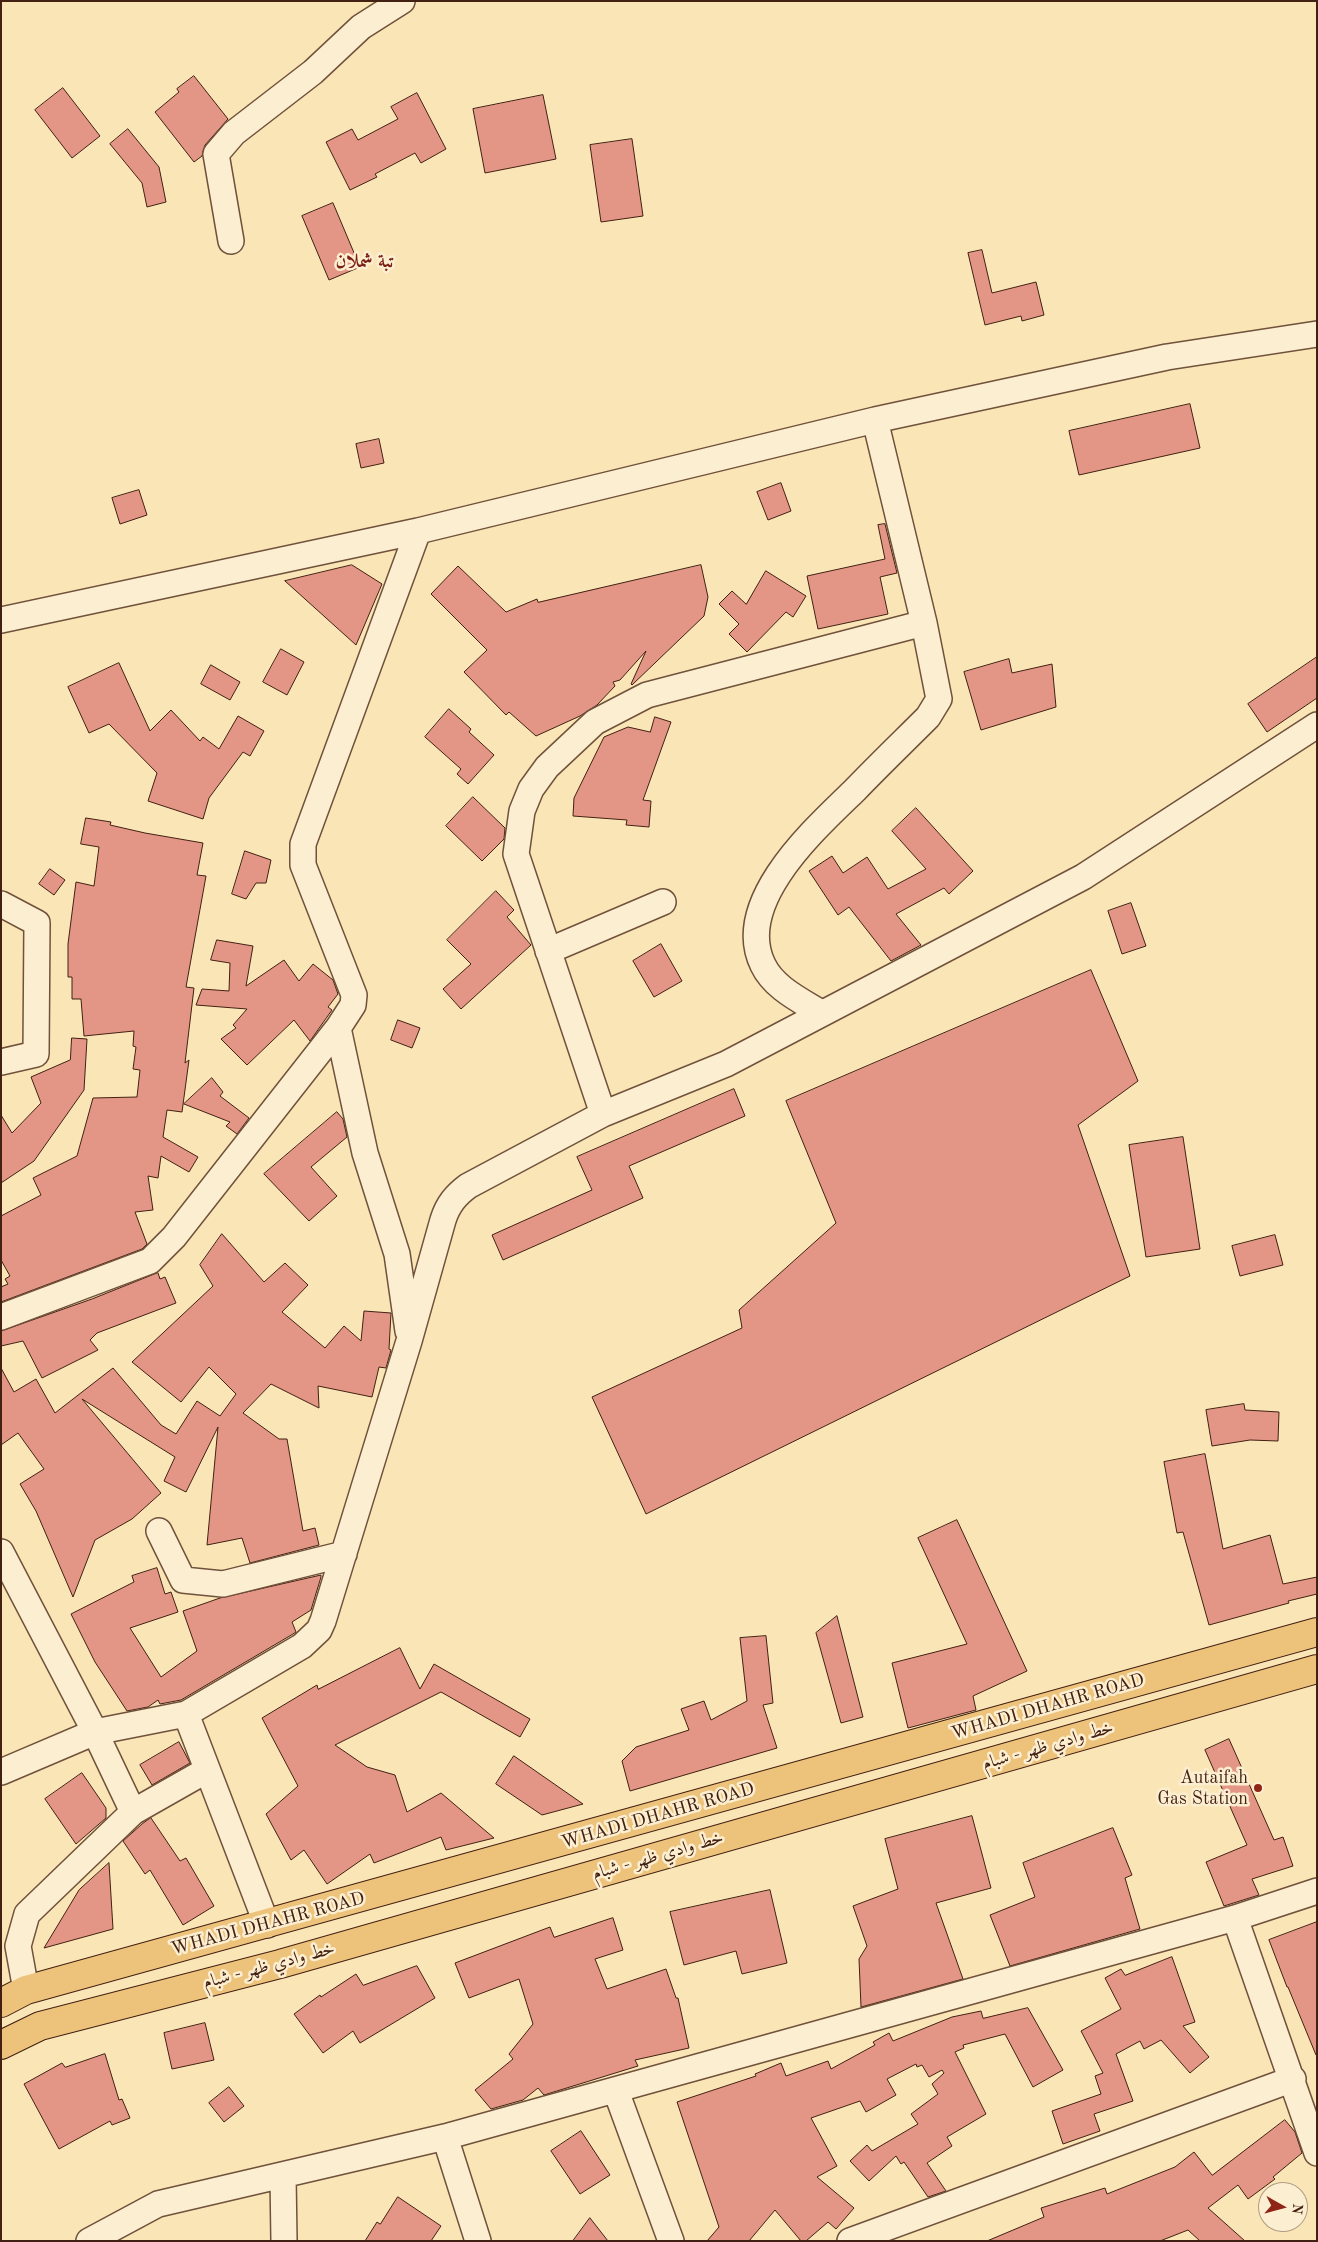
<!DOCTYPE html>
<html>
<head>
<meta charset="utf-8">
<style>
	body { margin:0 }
	#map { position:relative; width:1318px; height:2242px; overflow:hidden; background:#fae5b6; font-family:"Old Standard TT",serif }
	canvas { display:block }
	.frame { position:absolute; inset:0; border:2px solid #422012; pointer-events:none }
	.north { position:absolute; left:1258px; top:2182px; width:50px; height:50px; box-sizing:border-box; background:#fceed0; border:1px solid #b29c84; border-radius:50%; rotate:97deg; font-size:14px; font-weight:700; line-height:20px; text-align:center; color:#422012 }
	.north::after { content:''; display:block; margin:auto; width:18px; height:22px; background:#8f2418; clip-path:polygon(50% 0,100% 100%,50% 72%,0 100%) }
</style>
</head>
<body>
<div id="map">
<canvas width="1318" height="2242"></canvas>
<div class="frame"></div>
<div class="north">N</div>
</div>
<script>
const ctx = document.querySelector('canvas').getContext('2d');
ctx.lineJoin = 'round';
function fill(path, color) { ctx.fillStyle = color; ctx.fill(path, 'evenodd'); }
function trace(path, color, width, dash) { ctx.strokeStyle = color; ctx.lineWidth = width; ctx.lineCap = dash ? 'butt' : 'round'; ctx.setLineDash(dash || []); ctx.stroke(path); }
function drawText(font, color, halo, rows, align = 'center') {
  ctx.font = font + ' "Old Standard TT",Amiri,serif'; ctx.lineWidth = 5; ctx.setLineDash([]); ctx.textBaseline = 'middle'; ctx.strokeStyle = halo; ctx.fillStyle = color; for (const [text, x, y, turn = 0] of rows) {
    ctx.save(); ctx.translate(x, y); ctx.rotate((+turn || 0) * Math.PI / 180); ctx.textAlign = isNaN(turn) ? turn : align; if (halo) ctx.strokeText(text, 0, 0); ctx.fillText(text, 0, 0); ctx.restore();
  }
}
const building = new Path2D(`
	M194,76L228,119L205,145L202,156L194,162L155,112L179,92L177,89Z
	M63,88L100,136L72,158L35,110Z
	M417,93L446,149L421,163L415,153L375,174L377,177L350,190L326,142L352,129L358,140L398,119L391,107Z
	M543,95L556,159L485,173L473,109Z
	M128,129L159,167L166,202L147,207L142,183L110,144Z
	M632,139L643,216L601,222L590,145Z
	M333,203L360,267L329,280L302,216Z
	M982,250L992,293L1036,282L1044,315L1022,321L1021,316L985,325L968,253Z
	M1190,404L1200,448L1079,475L1069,431Z
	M379,439L384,463L361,468L356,444Z
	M781,483L791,511L768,520L757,492Z
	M139,490L147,515L120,524L112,498Z
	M885,524L897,573L880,577L888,614L818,629L807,576L885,559L878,525Z
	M352,565L382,584L356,645L285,581Z
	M701,565L708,597L704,616L632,685L631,684L646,651L620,680L613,682L615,686L597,705L580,716L536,736L509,712L506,715L464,672L487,650L431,594L458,566L506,612L537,599L538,602Z
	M766,571L806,596L793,617L786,612L747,652L729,634L739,624L719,604L732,591L746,604Z
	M281,649L304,662L287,695L263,682Z
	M1317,657V698L1267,732L1248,704Z
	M1009,659L1012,673L1052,664L1056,707L981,730L964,672Z
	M119,663L150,731L171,710L200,741L203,737L219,749L238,716L264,731L250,756L243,752L209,798L203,819L148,801L157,773L109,724L89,733L68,687Z
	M211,665L240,682L230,700L201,684Z
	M449,709L471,729L469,732L494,755L468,784L457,774L461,769L425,737Z
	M655,717L671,722L643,800L651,801L649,827L626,825L627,820L573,816L574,798L604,737L628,727L650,732Z
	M473,797L505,828L504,839L482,861L446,826Z
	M916,808L973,871L949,894L944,888L896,914L921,945L891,961L849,907L838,915L809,871L832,856L843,873L867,857L888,889L926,869L892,831Z
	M86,818L111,822L110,825L145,833L203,843L197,875L206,876L186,987L194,988L185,1063L189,1060L182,1112L167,1110L163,1137L198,1157L189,1172L161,1156L158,1178L148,1176L153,1210L135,1212L147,1244L142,1249L1,1302V1287L8,1284L5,1279L10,1276L1,1260V1216L41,1195L33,1178L77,1156L93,1098L137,1097L140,1070L133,1069L136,1047L133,1046L134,1031L84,1036L81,999H72V977H68V944L76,882L94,886L99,847L81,844Z
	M245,851L271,860L266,883H256L246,899L232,894Z
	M50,869L65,880L54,895L39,884Z
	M496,891L514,910L507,917L531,945L461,1009L443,989L471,964L447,940Z
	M1131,903L1146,946L1122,954L1108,911Z
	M217,940L253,946L246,986L284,960L299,981L313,964L333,980L338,994L328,1007L332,1010L310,1041L294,1020L247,1065L221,1039L236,1028L233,1025L247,1009L196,1005L202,989L229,991L230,963L211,960Z
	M661,944L682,981L654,997L633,961Z
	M1091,970L1138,1081L1078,1125L1130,1276L646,1514L592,1397L742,1328L739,1310L836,1223L786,1101Z
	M398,1020L420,1028L412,1048L391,1040Z
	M72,1038L87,1039L84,1090L34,1161L1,1183V1115L12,1133L41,1103L31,1077L70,1060Z
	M212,1078L223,1092L220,1096L249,1118L237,1134L226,1126L230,1122L184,1104Z
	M734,1089L745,1116L629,1166L643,1198L503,1260L492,1235L592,1190L577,1157Z
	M337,1112L343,1119L347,1137L311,1167L337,1196L309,1221L264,1174Z
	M1183,1137L1200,1249L1146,1257L1129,1145Z
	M222,1234L264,1282L285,1263L308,1285L282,1312L325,1348L344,1326L361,1341L364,1311L391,1313L389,1349L391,1350L386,1368L379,1367L372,1397L318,1386L319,1408L271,1384L243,1413L279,1439H287L303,1531L315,1528L319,1545L250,1563L242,1538L207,1545L218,1427L186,1492L164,1481L175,1457L82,1399L161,1493L132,1519L95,1540L73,1597L36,1511L20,1484L44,1469L18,1433L1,1445V1368L14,1392L36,1379L55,1413L113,1368L161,1425L176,1434L197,1401L220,1416L236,1394L209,1367L181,1402L132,1362L213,1286L200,1265Z
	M1275,1235L1283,1265L1240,1276L1232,1246Z
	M158,1273L160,1279L165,1277L176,1303L97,1333L90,1340L98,1350L42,1378L23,1341L1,1346V1331L92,1299Z
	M1244,1404L1245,1410L1279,1412L1278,1441L1250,1440L1212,1446L1206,1410Z
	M1205,1454L1223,1549L1270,1535L1283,1584L1317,1577V1594L1288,1601L1289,1603L1209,1625L1183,1532L1177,1533L1164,1462Z
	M957,1520L1027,1671L973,1696L976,1710L908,1728L892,1663L967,1644L918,1538Z
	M157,1568L165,1594L171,1592L178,1612L130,1628L161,1677L197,1651L183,1611L220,1598L321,1575V1577L311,1610L292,1622L296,1632L293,1634L181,1700L160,1704L158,1700L148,1707L127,1711L95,1662L71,1614L134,1582L132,1576Z
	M837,1616L863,1717L841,1723L816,1633Z
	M766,1636L773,1703L763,1705L777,1748L630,1791L622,1761L636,1747L689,1730L681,1709L704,1701L711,1720L747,1701L740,1638Z
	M400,1648L420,1689L434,1664L530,1719L520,1737L441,1692L335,1745L367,1767L395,1775L407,1812L441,1793L494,1838L446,1850L441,1837L374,1863L370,1854L327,1884L304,1850L291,1860L266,1814L298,1786L262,1718L317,1685L318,1689Z
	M1229,1739L1274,1840L1283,1837L1293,1866L1252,1879L1259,1895L1224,1906L1206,1862L1247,1845L1205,1750Z
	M179,1742L190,1763L152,1785L140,1765Z
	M514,1756L583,1804L542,1815L496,1784Z
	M82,1773L106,1808V1818L76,1844L45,1799Z
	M972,1816L991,1888L936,1903L963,1979L861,2007L859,1959L867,1946L853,1906L898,1889L885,1839Z
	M151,1818L180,1861L186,1858L214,1906L183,1925L150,1870L145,1874L123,1841L142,1824Z
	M1113,1828L1132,1875L1125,1878L1140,1929L1010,1966L990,1915L1035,1897L1023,1863Z
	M109,1863L113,1929L44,1948L79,1890Z
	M770,1890L787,1963L742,1974L736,1951L684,1965L670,1912Z
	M613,1918L623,1950L595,1959L607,1989L666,1969L676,1998H678L689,2048L635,2060L638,2066L544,2095L538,2088L523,2100L491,2109L475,2090L513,2059L509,2054L533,2024L519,1979L469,1998L455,1963L550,1927L554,1937Z
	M1317,1922V2055H1316L1288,1987H1287L1269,1940Z
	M1172,1957L1195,2022L1183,2026L1209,2057L1190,2073L1161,2040L1144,2049L1140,2041L1116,2054L1133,2101L1094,2114L1100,2131L1063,2144L1052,2111L1101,2094L1095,2076L1103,2073L1081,2031L1121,2009L1105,1978L1121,1969L1125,1975Z
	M417,1966L435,1998L360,2043L353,2031L323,2053L294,2014L320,1995L321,1997L356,1974L363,1985Z
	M1028,2008L1063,2070L1033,2087L1005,2034L963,2045L964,2048L955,2052L986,2114L947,2137L952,2146L927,2163L946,2191L928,2197L904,2162L901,2164L896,2156L869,2181L850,2161L867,2145L872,2151L918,2124L911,2114L938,2094L932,2084L944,2073L942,2070L929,2077L922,2065L917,2067L916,2064L887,2079L896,2095L866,2112L860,2101L811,2118L837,2166L817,2177L854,2208L836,2229L828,2222L806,2241H801L775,2210L749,2241H707L719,2227L677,2102L756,2076L755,2074L781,2063L786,2076L828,2061L831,2069L875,2045L873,2042L889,2033L893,2041L952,2017L981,2011L983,2018Z
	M205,2023L214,2060L172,2069L164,2033Z
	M105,2054L119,2100L122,2099L130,2118L112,2125L110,2121L59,2149L24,2084L62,2063L65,2067Z
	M229,2087L244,2106L224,2122L209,2103Z
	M1285,2120L1295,2132L1302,2153L1273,2177L1275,2179L1248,2199L1238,2185L1208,2208L1245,2241H1200L1188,2230L1160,2241H987L1044,2217L1041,2208L1105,2188L1107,2194L1175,2167L1194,2152L1212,2175Z
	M581,2131L610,2175L580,2194L551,2151Z
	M398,2197L441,2226L431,2241H365L377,2222L380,2224Z
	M590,2218L608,2241H573Z`);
fill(building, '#e39686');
trace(building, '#422012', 1);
const minor = new Path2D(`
	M231,241L216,154L234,133L313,72L361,27L402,1
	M1,620L418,531L875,420L1167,357L1317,334
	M1,904L37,923L36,1054L1,1062
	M548,951L663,902
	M821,1013C800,1000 774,988 763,965C732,902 816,828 855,790C879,765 904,741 928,717L939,699L924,623L875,420
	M338,1028L353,1005L354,995L303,865V844L418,531
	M603,1114L516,854L522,811L531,789L547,767L595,722L647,695L924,623
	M1,1317L150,1261L174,1237L338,1028L365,1153L397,1254L408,1331
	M159,1531L183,1580L223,1584L344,1554
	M1,1552L95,1732L133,1812
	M186,1714L267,1925
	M1,1772L95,1732L186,1714L302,1646L319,1630L323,1621L409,1341L443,1220C448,1204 456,1195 468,1186L603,1114L726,1064L1083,877L1317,725
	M1235,1918L1317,2153
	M26,1990L18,1946L27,1914L133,1812L207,1770
	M616,2091L671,2241
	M445,2137L478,2241
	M283,2175L284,2241
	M89,2241L158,2204L445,2137L1235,1918L1317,1891
	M850,2241L1293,2079`);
const major = new Path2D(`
	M1,2003L26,1990L1317,1632
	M1,2045L40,2026L280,1964L1317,1669`);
trace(minor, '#70513b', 28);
trace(major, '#422012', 30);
trace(minor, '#fceed0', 25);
trace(major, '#edc27b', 28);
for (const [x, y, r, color] of [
	[1258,1788,5,"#8f2418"]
]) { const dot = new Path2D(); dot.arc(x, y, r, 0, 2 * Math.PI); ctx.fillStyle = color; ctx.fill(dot); trace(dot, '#fceed0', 2); }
drawText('18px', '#422012', '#fceed0', [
	["WHADI DHAHR ROAD",1048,1707,-16],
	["خط وادي ظهر - شبام",1048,1746,-16],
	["WHADI DHAHR ROAD",658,1816,-16],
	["خط وادي ظهر - شبام",658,1856,-16],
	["WHADI DHAHR ROAD",268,1924,-15],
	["خط وادي ظهر - شبام",269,1966,-15]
]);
drawText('18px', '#422012', '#fceed0', [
	["Autaifah",1248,1778],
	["Gas Station",1248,1799]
], 'right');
drawText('bold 19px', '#7a1f14', '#fceed0', [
	["تبة شملان",365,262]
]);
</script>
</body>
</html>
